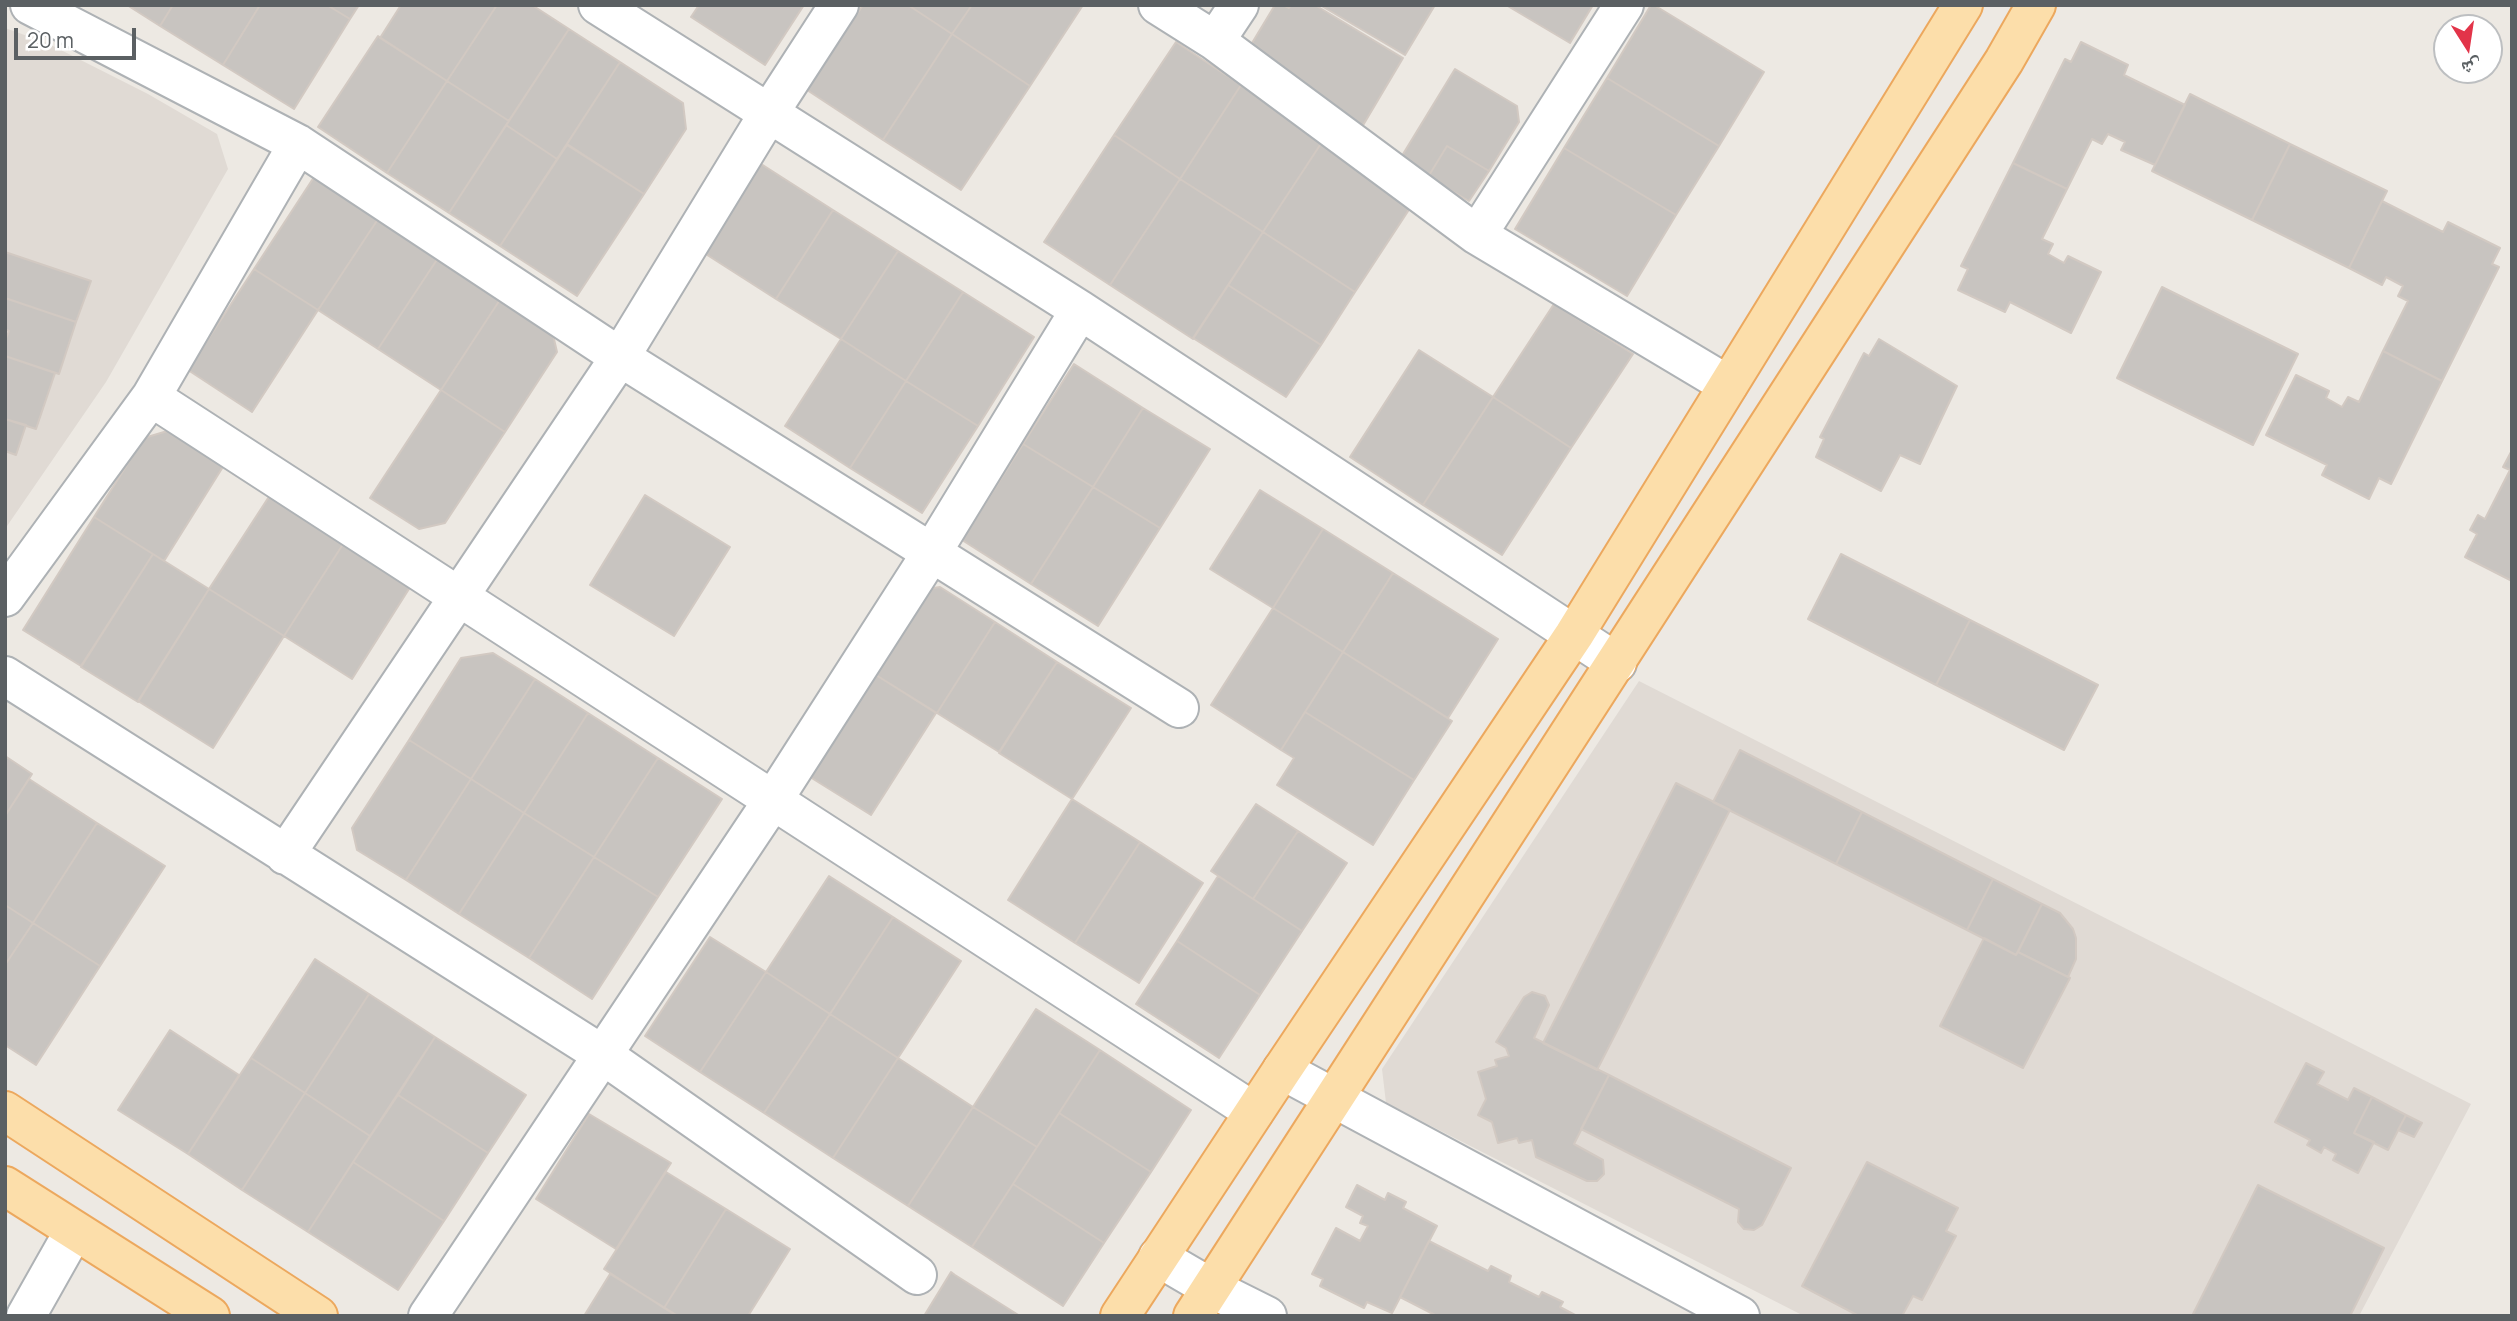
<!DOCTYPE html>
<html>
<head>
<meta charset="utf-8">
<style>
	body { margin:0 }
	#map { position:relative; width:2517px; height:1321px; overflow:hidden; background:#ede9e3; font-family:Manrope,"Noto Naskh Arabic",sans-serif }
	canvas { display:block }
	.frame { position:absolute; inset:0; border:7px solid #5b6063; pointer-events:none }
	.north { position:absolute; left:2433px; top:14px; width:70px; height:70px; box-sizing:border-box; background:#fff; border:2px solid #bdbfc1; border-radius:50%; rotate:168deg; font-size:19px; font-weight:700; line-height:28px; text-align:center; color:#5b6063 }
	.north::after { content:''; display:block; margin:auto; width:24px; height:32px; background:#e23449; clip-path:polygon(50% 0,100% 100%,50% 72%,0 100%) }
	.scale { position:absolute; left:14px; top:28px; width:122px; height:32px; box-sizing:border-box; border:4px solid #5b6063; border-top:0; padding-left:9px; font-size:21px; line-height:24px; white-space:nowrap; color:#5b6063; -webkit-text-stroke:5px #fff; paint-order:stroke }
</style>
</head>
<body>
<div id="map">
<canvas width="2517" height="1321"></canvas>
<div class="frame"></div>
<div class="north">ش</div>
<div class="scale">20 m</div>
</div>
<script>
const ctx = document.querySelector('canvas').getContext('2d');
ctx.lineJoin = 'round';
function fill(path, color) { ctx.fillStyle = color; ctx.fill(path, 'evenodd'); }
function trace(path, color, width, dash) { ctx.strokeStyle = color; ctx.lineWidth = width; ctx.lineCap = dash ? 'butt' : 'round'; ctx.setLineDash(dash || []); ctx.stroke(path); }
fill(new Path2D(`
	M5,28L47,43L148,94L217,134L228,169L106,382L5,529Z
	M1639,681L2471,1104L2359,1316H1804L1386,1103L1382,1069Z`), '#e0dad4');
const building = new Path2D(`
	M127,5H173L160,26Z
	M173,5H260L223,65L160,26Z
	M260,5H327L350,19L294,109L223,65Z
	M327,5H359L350,19Z
	M401,5H497L447,81L380,38Z
	M497,5H532L569,29L509,121L447,81Z
	M699,5H804L765,65L691,17Z
	M863,5H908L952,34L883,140L807,90Z
	M908,5H972L952,34Z
	M972,5H1083L1030,86L952,34Z
	M1275,5H1283L1289,8L1291,5H1315L1403,58L1362,127L1259,66L1252,43Z
	M1320,5H1435L1405,55Z
	M1506,5H1593L1570,43Z
	M1651,5H1654L1764,72L1719,146L1607,78Z
	M569,29L620,62L557,159L506,125Z
	M952,34L1030,86L961,190L883,140Z
	M378,36L447,81L387,173L318,127Z
	M1176,42L1241,85L1180,179L1114,135Z
	M2081,42L2128,65L2124,75L2185,105L2155,165L2121,150L2125,142L2108,134L2102,144L2092,139L2067,189L2013,163L2065,59L2071,62Z
	M620,62L683,103L686,129L644,194L567,144Z
	M1455,69L1517,106L1519,122L1489,171L1447,146L1428,177L1400,159Z
	M1607,78L1719,146L1676,215L1564,148Z
	M447,81L509,121L449,213L387,173Z
	M1241,85L1324,139L1263,232L1180,179Z
	M2190,94L2290,144L2252,220L2152,171Z
	M506,125L557,159L500,246L449,213Z
	M1114,135L1180,179L1110,285L1044,242Z
	M1324,139L1416,199L1355,292L1263,232Z
	M2290,144L2387,191L2349,268L2252,220Z
	M567,145L644,194L577,296L500,246Z
	M1447,146L1489,171L1469,201L1428,177Z
	M1564,148L1676,215L1627,296L1515,229Z
	M758,162L833,210L776,299L701,251Z
	M2013,163L2067,189L2042,239L2053,244L2048,254L2064,263L2068,256L2101,272L2071,333L2010,302L2005,312L1958,290L1968,269L1961,266Z
	M318,171L382,213L318,310L254,269Z
	M1180,179L1263,232L1193,339L1110,285Z
	M2382,201L2443,232L2448,222L2500,248L2492,264L2499,267L2442,381L2383,351L2408,301L2398,296L2403,286L2386,277L2382,285L2349,268Z
	M833,210L898,251L841,339L776,299Z
	M382,213L442,252L378,349L318,310Z
	M1263,232L1355,292L1321,345L1228,285Z
	M898,251L963,292L906,381L841,339Z
	M5,252L91,281L76,322L5,298Z
	M442,252L505,292L441,390L378,349Z
	M254,269L318,310L252,412L188,370Z
	M1228,285L1321,345L1286,397L1193,338Z
	M2162,287L2298,354L2253,445L2117,378Z
	M505,292L550,322L557,352L505,432L441,390Z
	M963,292L1034,337L978,426L906,381Z
	M5,298L76,322L59,374L5,356V341L9,331L5,329Z
	M1554,304L1633,354L1571,448L1493,397Z
	M841,339L906,381L850,468L785,426Z
	M1879,339L1957,386L1920,464L1900,455L1881,491L1816,457L1824,439L1820,437L1864,353L1869,356Z
	M1419,350L1493,397L1423,505L1350,457Z
	M2383,351L2442,381L2391,484L2379,478L2369,499L2322,475L2327,465L2266,435L2296,375L2329,391L2326,398L2342,407L2348,397L2359,402Z
	M5,356L55,373L36,429L5,419Z
	M1074,364L1143,408L1093,487L1023,444Z
	M906,381L978,426L922,513L850,468Z
	M441,390L505,432L445,523L419,529L370,498Z
	M1493,397L1571,448L1502,555L1423,505Z
	M1143,408L1210,449L1160,528L1093,487Z
	M5,419L26,425L16,455L5,451Z
	M174,429L226,462L164,561L94,517L144,438Z
	M1023,444L1093,487L1031,584L962,540Z
	M2511,452H2512V581L2465,557L2477,534L2470,530L2478,515L2485,519L2510,470L2503,467Z
	M1093,487L1160,528L1098,626L1031,584Z
	M1260,490L1323,529L1273,608L1210,569Z
	M272,492L347,538L284,636L209,589Z
	M645,495L730,547L674,636L590,585Z
	M94,517L153,554L81,666L23,630Z
	M1323,529L1393,573L1343,652L1273,608Z
	M347,538L414,581L352,679L284,636Z
	M153,554L209,589L138,702L81,667Z
	M1841,554L1970,620L1936,685L1808,619Z
	M1393,573L1498,639L1448,718L1343,652Z
	M940,587L995,622L937,713L868,670L919,590Z
	M209,589L284,636L213,748L138,701Z
	M1273,608L1343,652L1281,750L1211,705Z
	M1970,620L2098,685L2064,750L1936,685Z
	M995,622L1057,662L999,752L937,713Z
	M1343,652L1452,721L1414,780L1305,712Z
	M493,653L535,679L471,779L409,740L461,658Z
	M1057,662L1131,708L1072,799L999,753Z
	M868,670L936,713L871,815L802,772Z
	M535,679L588,713L524,813L471,779Z
	M1305,712L1414,780L1373,845L1277,785L1294,758L1281,750Z
	M588,713L658,758L594,857L524,813Z
	M409,740L471,779L406,880L357,850L352,828Z
	M1740,750L1862,812L1836,864L1713,802Z
	M5,756L32,774L5,816Z
	M658,758L722,799L658,897L594,857Z
	M29,779L97,823L33,923L5,905V816Z
	M471,779L524,813L459,914L406,880Z
	M1676,783L1730,810L1597,1070L1543,1043Z
	M1072,799L1140,842L1075,943L1008,900Z
	M1256,804L1298,831L1253,899L1211,871Z
	M1862,812L1993,879L1967,930L1836,864Z
	M524,813L594,857L529,958L459,914Z
	M97,823L165,866L100,966L33,923Z
	M1298,831L1347,863L1302,931L1253,899Z
	M1140,842L1203,883L1139,983L1075,943Z
	M594,857L658,897L592,999L529,958Z
	M829,876L893,917L830,1014L766,972Z
	M1218,876L1302,931L1260,995L1177,941Z
	M1993,879L2042,904L2016,955L1967,930Z
	M2042,904L2060,913L2073,929L2076,938V959L2068,977L2018,952Z
	M5,905L33,923L5,965Z
	M893,917L961,961L898,1058L830,1014Z
	M33,923L100,966L36,1065L5,1045V965Z
	M710,937L766,972L700,1072L645,1036Z
	M1984,938L2016,955L2018,952L2070,978L2023,1068L1940,1026Z
	M1177,941L1260,995L1219,1058L1136,1004Z
	M315,959L369,994L305,1093L251,1058Z
	M766,972L830,1014L764,1113L700,1072Z
	M1532,992L1545,996L1549,1005L1534,1038L1609,1075L1574,1144L1603,1160L1604,1174L1597,1181H1587L1536,1157L1532,1140L1519,1143L1517,1138L1498,1143L1492,1122L1478,1115L1486,1099L1478,1072L1497,1066L1495,1060L1509,1056L1506,1048L1496,1042L1524,997Z
	M369,994L435,1037L370,1136L305,1093Z
	M1036,1009L1100,1050L1037,1147L973,1107Z
	M830,1014L898,1058L833,1158L764,1113Z
	M170,1030L239,1075L188,1154L118,1110Z
	M435,1037L526,1095L488,1153L398,1095Z
	M1100,1050L1191,1110L1151,1172L1059,1113Z
	M251,1058L305,1093L242,1190L188,1154Z
	M898,1058L973,1107L908,1206L833,1158Z
	M2306,1063L2324,1072L2317,1084L2348,1100L2354,1088L2372,1097L2354,1133L2374,1142L2358,1173L2333,1160L2336,1154L2324,1147L2321,1153L2307,1145L2310,1140L2275,1122Z
	M1609,1075L1791,1168L1762,1225L1754,1230L1744,1229L1738,1222L1739,1209L1581,1129Z
	M305,1093L370,1136L308,1232L242,1190Z
	M398,1095L488,1153L444,1221L353,1162Z
	M2372,1097L2406,1115L2388,1150L2354,1133Z
	M973,1107L1037,1147L972,1247L908,1206Z
	M1059,1113L1151,1172L1104,1243L1013,1184Z
	M589,1114L671,1163L616,1249L536,1199Z
	M2406,1115L2422,1123L2414,1137L2398,1130Z
	M353,1162L444,1221L398,1290L308,1232Z
	M1867,1162L1958,1208L1946,1231L1956,1236L1922,1300L1913,1296L1902,1316H1859L1802,1286Z
	M666,1172L726,1209L664,1308L604,1269Z
	M1013,1184L1104,1243L1063,1306L972,1247Z
	M1357,1185L1385,1200L1388,1193L1406,1202L1403,1208L1437,1226L1392,1313L1367,1302L1364,1308L1320,1286L1323,1279L1312,1274L1336,1228L1360,1241L1368,1226L1360,1223L1363,1216L1346,1207Z
	M2258,1185L2384,1248L2350,1316H2192Z
	M726,1209L790,1249L748,1316H677L664,1308Z
	M1429,1241L1488,1271L1491,1266L1511,1276L1509,1282L1539,1297L1542,1292L1563,1302L1560,1307L1577,1316H1437L1400,1297Z
	M951,1272L955,1275L1020,1316H924Z
	M610,1274L649,1298L678,1316H584Z`);
fill(building, '#c8c4c0');
trace(building, '#d2c9c2', 2);
const minor = new Path2D(`
	M30,5L298,144L620,357L1179,708
	M598,5L1080,310L1617,663
	M1158,5L1215,41L1477,235L1728,385
	M1215,41L1239,5
	M1477,235L1624,5
	M151,397L1254,1112
	M5,597L151,397L298,144
	M5,676L603,1055L917,1275
	M285,855L620,357L769,113L839,5
	M1282,1070L1740,1316
	M1158,1257L1211,1288L1267,1316
	M26,1316L74,1231
	M428,1316L773,800L932,552L1080,310`);
const major = new Path2D(`
	M5,1111L318,1316
	M5,1186L210,1316
	M1120,1316L1282,1070L1574,635L1963,5
	M1193,1316L2004,61L2036,5`);
trace(minor, '#aeb2b5', 42);
trace(major, '#eca85e', 42);
trace(minor, '#fff', 38);
trace(major, '#fcdeaa', 38);
</script>
</body>
</html>
